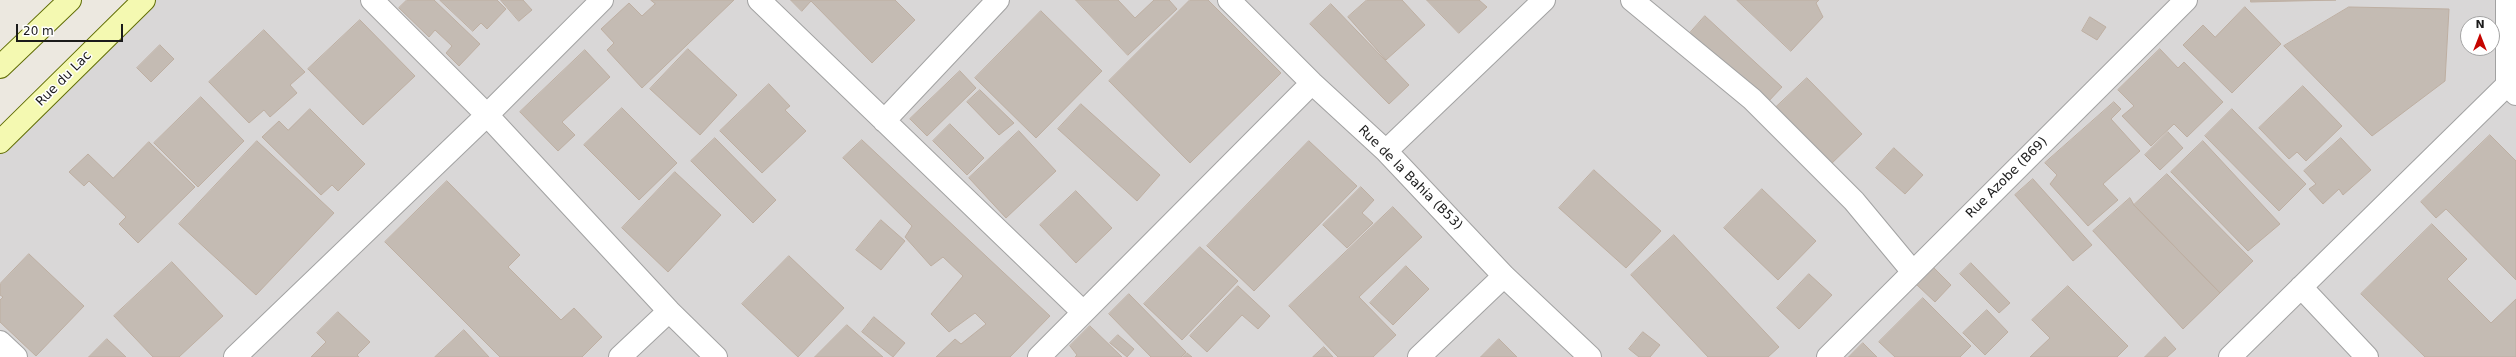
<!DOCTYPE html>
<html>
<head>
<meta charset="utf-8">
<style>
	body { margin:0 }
	#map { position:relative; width:2516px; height:357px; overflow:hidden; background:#ece8e0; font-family:"DejaVu Sans",sans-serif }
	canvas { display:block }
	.north { position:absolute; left:2460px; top:16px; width:40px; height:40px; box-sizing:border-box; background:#fff; border:1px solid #a4a4a4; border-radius:50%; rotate:0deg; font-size:11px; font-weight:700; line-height:16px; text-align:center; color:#1b1b1b }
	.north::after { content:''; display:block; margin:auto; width:14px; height:18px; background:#c50500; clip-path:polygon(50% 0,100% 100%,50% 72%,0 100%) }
	.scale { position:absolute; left:16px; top:24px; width:107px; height:18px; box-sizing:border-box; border:2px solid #1b1b1b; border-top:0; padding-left:5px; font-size:12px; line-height:14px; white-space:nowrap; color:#1b1b1b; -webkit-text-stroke:3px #fff; paint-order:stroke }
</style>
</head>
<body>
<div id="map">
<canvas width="2516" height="357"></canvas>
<div class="north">N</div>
<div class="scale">20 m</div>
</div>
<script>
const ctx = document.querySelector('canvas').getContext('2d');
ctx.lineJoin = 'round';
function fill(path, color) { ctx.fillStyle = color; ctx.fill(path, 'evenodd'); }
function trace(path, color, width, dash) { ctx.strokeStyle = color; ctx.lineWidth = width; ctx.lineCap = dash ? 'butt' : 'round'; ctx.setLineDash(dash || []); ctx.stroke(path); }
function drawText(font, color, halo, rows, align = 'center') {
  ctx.font = font + ' "DejaVu Sans",sans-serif'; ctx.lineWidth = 3; ctx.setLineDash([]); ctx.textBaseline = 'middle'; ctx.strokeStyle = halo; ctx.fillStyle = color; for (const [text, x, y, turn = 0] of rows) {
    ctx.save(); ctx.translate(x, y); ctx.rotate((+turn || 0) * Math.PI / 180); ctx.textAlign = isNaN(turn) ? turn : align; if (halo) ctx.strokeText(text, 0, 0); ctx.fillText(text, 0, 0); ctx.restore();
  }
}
fill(new Path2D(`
	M130,0H2516V357H0V125ZM2468,24H2492V48H2468Z`), '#d9d7d7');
const building = new Path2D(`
	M407,0H434L480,44L459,66L446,53L452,46L435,30L429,37L399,8Z
	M440,0H497L506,9L487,29L481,23L473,31Z
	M501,0H523L532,10L519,21Z
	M651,0H734L642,88L607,50L614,43L601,29L629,3L642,16L655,4Z
	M791,0H895L915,20L872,63L811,1L802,11Z
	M1076,0H1118L1135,18L1154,0H1169L1177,9L1128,55Z
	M1190,0H1208L1281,73L1190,163L1109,81Z
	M1367,0H1402L1425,25L1386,60L1348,17Z
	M1427,0H1479L1487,7L1459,33Z
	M1737,0H1819L1816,3L1823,17L1791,51Z
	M2251,0H2336L2251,2Z
	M1331,4L1409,85L1389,104L1310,24Z
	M2245,7L2281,44L2232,93L2183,45L2203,25L2215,37Z
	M2349,7L2449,9L2445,81L2372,136L2284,46Z
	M1041,11L1102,71L1036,138L975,78Z
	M1705,16L1782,87L1767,103L1690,33Z
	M2090,17L2106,27L2097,40L2082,31Z
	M360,20L415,76L363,125L308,69Z
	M264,30L305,72L290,85L297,93L270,117L264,110L249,123L209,82Z
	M160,45L174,59L151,82L137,68Z
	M688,49L737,95L700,135L650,89Z
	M2160,49L2178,68L2184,62L2223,102L2187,137L2174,124L2151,146L2122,116L2134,106L2118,90Z
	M585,50L610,77L562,122L575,135L558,151L520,112Z
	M960,71L976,88L927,136L910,119Z
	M1807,78L1862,134L1828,167L1772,111Z
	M769,84L790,106L785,110L806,131L762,173L720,131Z
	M2303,86L2342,126L2306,161L2297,152L2289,159L2259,128Z
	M980,90L1014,123L999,135L967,102Z
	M201,97L244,141L198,187L154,143Z
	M2114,102L2121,109L2111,119L2140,151L2103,184L2118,200L2088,226L2050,184L2057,175L2045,163Z
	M1081,104L1160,175L1137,201L1058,129Z
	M622,108L677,163L639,200L584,145Z
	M310,109L365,164L338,191L332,185L321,195L262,137L279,121L288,130Z
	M2232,109L2306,184L2279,211L2205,136Z
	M950,124L984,158L967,175L933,141Z
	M1019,131L1056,171L1006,218L969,178Z
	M2168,132L2183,148L2160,170L2145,155Z
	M2490,135L2516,161V280L2446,209L2436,218L2421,202Z
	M715,138L776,200L753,223L691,161Z
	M2341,138L2371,170L2343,195L2339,189L2323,204L2309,189L2316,184L2304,171Z
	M862,140L1050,316L1010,357H936L955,339L961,344L986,324L975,313L949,332L931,314L963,276L943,257L931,266L905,237L912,226L843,158Z
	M257,141L334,213L256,295L179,224Z
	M1309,141L1357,186L1254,291L1207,246Z
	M2203,141L2280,224L2248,251L2171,172Z
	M149,142L195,187L138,243L119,224L126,217L89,181L84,186L69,172L88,154L113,178Z
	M1894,148L1923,175L1905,194L1876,168Z
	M1594,170L1661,231L1626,268L1559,208Z
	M675,172L721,215L668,272L622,228Z
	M2167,174L2253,261L2220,293L2134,205Z
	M2033,179L2092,245L2073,261L2015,195Z
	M447,181L520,255L508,267L561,320L574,308L602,337L582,357H500L385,242Z
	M1361,187L1374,200L1362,213L1373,223L1347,248L1323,225Z
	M1762,189L1816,241L1778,280L1724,228Z
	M1076,191L1112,228L1076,263L1040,225Z
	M2130,198L2134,205L2220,293L2183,329L2093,231Z
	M1393,207L1422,237L1359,297L1396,335L1373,357H1338L1289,306Z
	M881,220L905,241L881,270L856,250Z
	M2432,224L2467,259L2447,279L2491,323L2516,299V357H2425L2361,294Z
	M1674,235L1779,347L1768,357H1708L1631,275Z
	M1200,247L1238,281L1182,340L1144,304Z
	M29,254L84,306L36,356L0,322V300L3,297L0,295V284Z
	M789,256L844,308L798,357L742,304Z
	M172,262L223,316L179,357H153L114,316Z
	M1971,263L2010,303L1999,313L1960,274Z
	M1406,266L1429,289L1393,325L1370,303Z
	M1934,268L1951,285L1935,302L1917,285Z
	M1809,274L1832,295L1799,329L1777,308Z
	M1238,286L1270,316L1258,329L1242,315L1207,352L1190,336Z
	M2068,286L2128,346L2117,357H2030L2050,338L2032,320Z
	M1129,294L1186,352L1181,357H1151L1109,314Z
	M1923,298L1971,346L1960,357H1895L1879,342Z
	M1987,310L2008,332L1985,355L1963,333Z
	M338,312L370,342L357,355L359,357H311L326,342L317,333Z
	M874,317L905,343L893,357L862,332Z
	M847,325L883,357H815Z
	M1090,326L1122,357H1075L1077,355L1070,346Z
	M464,330L489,357H435Z
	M1643,332L1660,345L1650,357H1639L1629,349Z
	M1118,335L1134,349L1127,357L1110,343Z
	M2165,337L2176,349L2167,357H2145Z
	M107,339L126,357H89Z
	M1499,339L1517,357H1481Z
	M1863,343L1877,357H1849Z
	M1324,347L1333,357H1313Z
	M1187,353L1192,357H1183Z`);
fill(building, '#c4bbb3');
trace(building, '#beafa2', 1);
const street = new Path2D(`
	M372,0L487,115L669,311L716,357
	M759,0L1083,312
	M1229,0L1312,83L1386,151L1504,276L1590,357
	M1632,0L1752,99L1854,201L1913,272
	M2507,0V85L2516,94
	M884,121L998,0
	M1386,151L1544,0
	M2301,287L2367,357
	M0,342L16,357
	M235,357L487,115L602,0
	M620,357L669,311
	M1039,357L1312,83
	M1419,357L1504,276
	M1828,357L2186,0
	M2230,357L2507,85`);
const secondary = new Path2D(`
	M0,67L70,0
	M0,142L144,0`);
trace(street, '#a2a2a2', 24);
trace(secondary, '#616e05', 24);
trace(street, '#fff', 22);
trace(secondary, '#f4f9b1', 22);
drawText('13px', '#1b1b1b', '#fff', [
	["Rue du Lac",64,79,-45],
	["Rue de la Bahia (B53)",1410,178,45],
	["Rue Azobe (B69)",2007,178,-45]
]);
</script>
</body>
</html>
